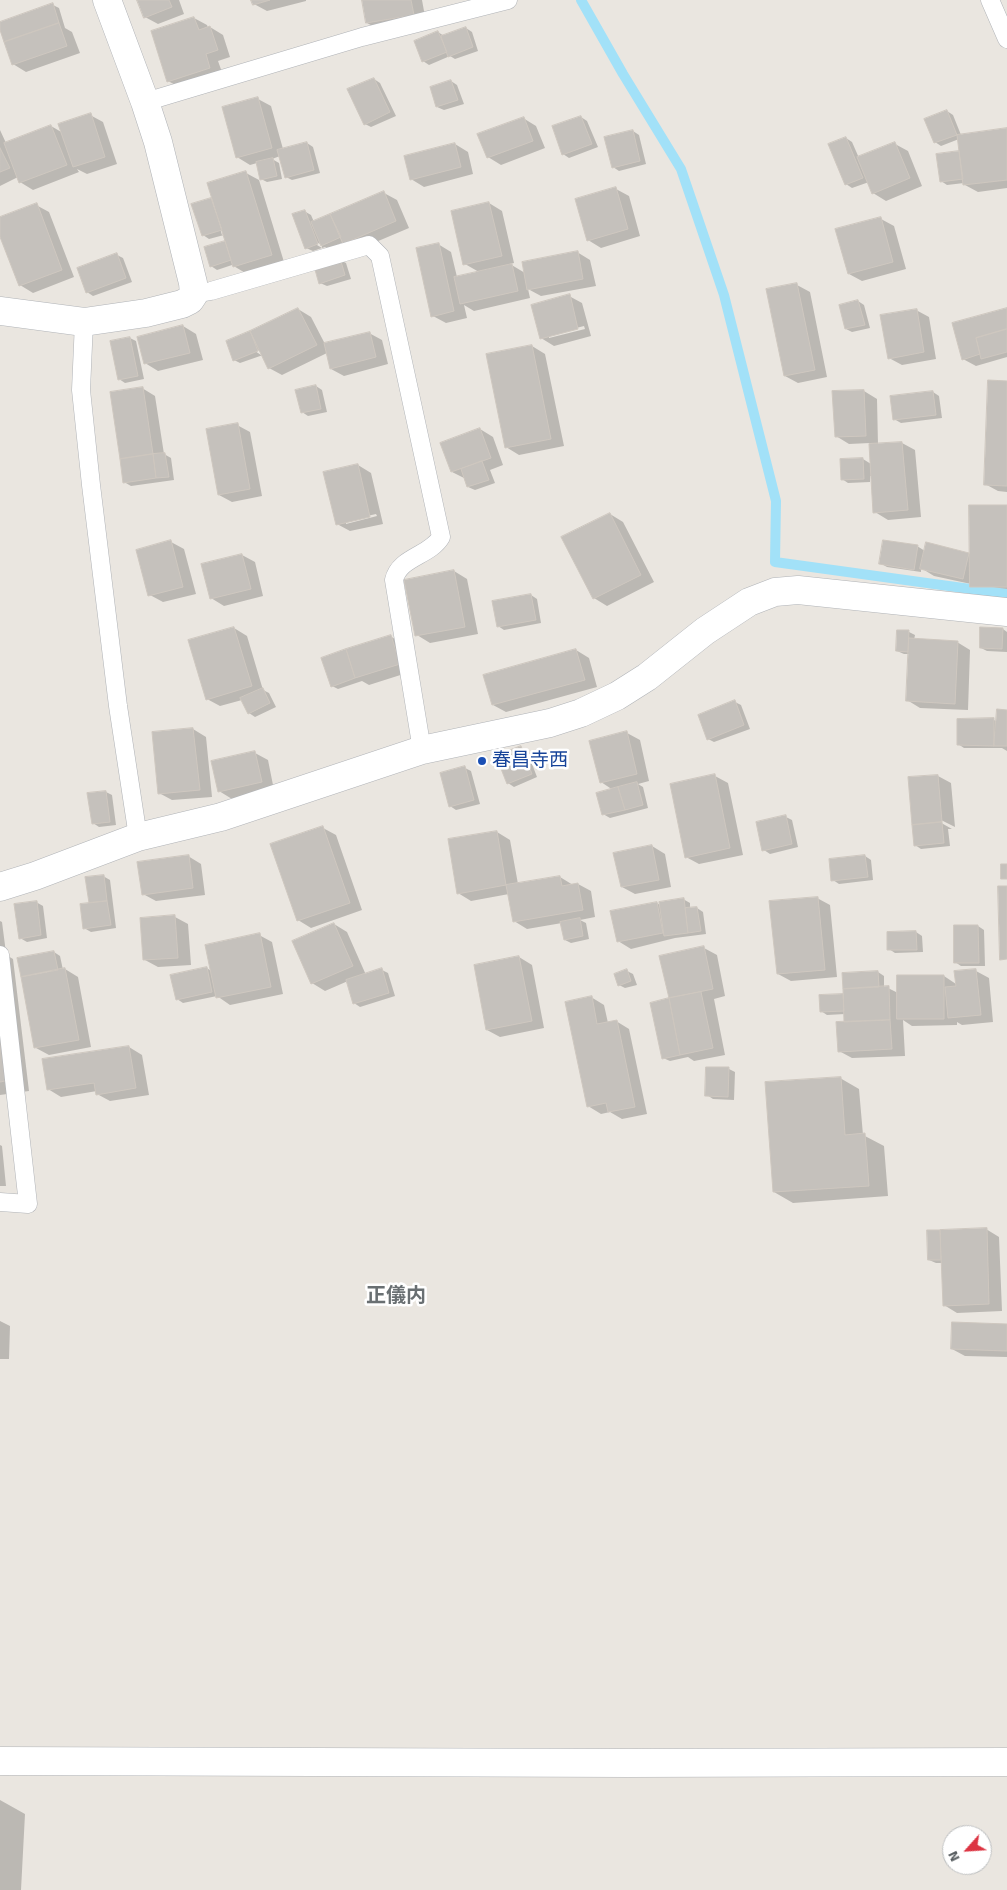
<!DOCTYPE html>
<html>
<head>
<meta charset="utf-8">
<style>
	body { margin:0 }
	#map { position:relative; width:1007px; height:1890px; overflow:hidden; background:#eae6e0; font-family:Signika,sans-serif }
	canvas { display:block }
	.north { position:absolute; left:942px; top:1825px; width:50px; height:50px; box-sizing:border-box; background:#fff; border:1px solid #bcbebf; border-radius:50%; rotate:244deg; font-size:14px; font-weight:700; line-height:20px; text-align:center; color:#585d60 }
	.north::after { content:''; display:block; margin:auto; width:18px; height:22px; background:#dc3442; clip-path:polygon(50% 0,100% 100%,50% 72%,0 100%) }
</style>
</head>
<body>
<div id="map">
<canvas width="1007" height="1890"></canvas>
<div class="north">N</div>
</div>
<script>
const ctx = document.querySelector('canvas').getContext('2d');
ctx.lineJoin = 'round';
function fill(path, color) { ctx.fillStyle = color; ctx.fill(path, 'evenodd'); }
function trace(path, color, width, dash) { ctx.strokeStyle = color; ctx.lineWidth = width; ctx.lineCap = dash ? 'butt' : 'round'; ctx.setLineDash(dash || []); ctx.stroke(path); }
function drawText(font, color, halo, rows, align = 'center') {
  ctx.font = font + ' Signika,"Noto Sans JP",sans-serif'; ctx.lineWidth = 5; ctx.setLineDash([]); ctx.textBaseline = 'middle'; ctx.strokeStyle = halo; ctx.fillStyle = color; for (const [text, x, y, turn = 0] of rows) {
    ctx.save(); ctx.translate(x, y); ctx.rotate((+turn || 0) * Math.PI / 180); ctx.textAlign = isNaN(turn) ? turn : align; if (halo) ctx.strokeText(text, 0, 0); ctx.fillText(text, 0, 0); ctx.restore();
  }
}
fill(new Path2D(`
	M138,0H179L184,14L158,24L145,17Z
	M253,0H306V1L267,11L254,4Z
	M363,0H422L426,22L380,30L367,23Z
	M53,5L59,8L65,28L72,32L80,53L26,72L13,64L0,23Z
	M194,18L207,25L208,28L210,27L223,35L230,57L218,61L223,75L181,88L168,81Z
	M466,28L472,32L478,51L455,59L450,56L429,65L423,61L438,32L444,36Z
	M374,79L380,83L396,116L371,127L365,124Z
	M451,81L457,85L464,104L444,110L437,107L431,88Z
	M258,99L271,106L283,149L307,143L313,147L320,173L292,180L286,177L280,156L272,159L279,163L282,179L267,182L261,179L257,163L250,165L237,157Z
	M947,111L953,115L961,135L1007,129V188L978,192L965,185L964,183L947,185L941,181L961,154L959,139L941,146L935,142Z
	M90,115L103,122L117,164L87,174L77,169L79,172L33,190L20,182L18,177L0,186V130L6,143L51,126L63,133Z
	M581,117L587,121L598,147L569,158L563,154Z
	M523,118L536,126L545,148L501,165L488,157Z
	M633,131L639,135L646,164L619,171L613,167Z
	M846,138L852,142L859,158L895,144L908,151L922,186L886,201L873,193L869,182L852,188L846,184Z
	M455,144L468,152L473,174L424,187L411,179Z
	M246,173L259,180L284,262L247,274L232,265L217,270L211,266L227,242L224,235L209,239L203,235L211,199L214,201ZM212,202H214L224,234L222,235Z
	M616,189L629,196L640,236L601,248L588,240Z
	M384,193L397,200L409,228L357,250L344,242L328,249L325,247L313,251L306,248L304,211L311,215L314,222ZM313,240L322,245V248L312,242Z
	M489,203L502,211L514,263L510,264L525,273L577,252L590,260L596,286L541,296L528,289L530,298L474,311L464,305L467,318L446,323L433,316L438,244L451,252L457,277L479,272L465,264Z
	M36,205L49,212L74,277L33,293L20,285L0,233V218Z
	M881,219L894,226L906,269L862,281L849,274Z
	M117,255L123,258L132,282L93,296L87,292Z
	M340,260L346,263L351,279L327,286L320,283Z
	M797,285L810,292L827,377L798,383L785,376Z
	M569,296L582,303L591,336L554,346L541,338ZM584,326L585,329L549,338V335Z
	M858,301L864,305L870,328L852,332L846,329Z
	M298,309L311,317L325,344L369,333L382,340L388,364L344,376L331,369L327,353L282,375L269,368L263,355L240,363L234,360L250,333ZM253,347L261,352V355L252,349Z
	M1007,309V357L976,366L963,359Z
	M916,310L929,317L936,359L902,365L889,358Z
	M183,326L196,334L203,360L158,371L145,363Z
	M130,338L136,341L144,379L125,383L119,379Z
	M532,346L545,354L564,446L519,455L506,447Z
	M1007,382V492L998,491L985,484Z
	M316,386L322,390L327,412L308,416L302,412Z
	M142,388L155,396L164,454L171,458L174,480L131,486L124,482Z
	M864,391L877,399L878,445L902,443L915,450L921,517L888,520L875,512L872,476H870V482L848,483L842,479L863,459L871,464L870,443L849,444L836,436Z
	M933,392L939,396L942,418L901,423L894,419Z
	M237,425L250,432L262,496L232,502L219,495Z
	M480,429L493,437L503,465L490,470L495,483L475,490L468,487L466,479L452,472Z
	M358,465L371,473L383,524L350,531L337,524ZM376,514L377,516L346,524V521Z
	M1007,506V594H984L971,586V584L934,576L921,568V572L887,567L880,563L917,546L925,551L927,544L971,554Z
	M610,514L623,522L654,582L607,606L594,598Z
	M171,542L184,549L196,594L163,602L150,595Z
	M242,555L255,562L263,596L224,606L211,598Z
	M454,571L467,579L478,634L430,643L417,635Z
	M531,595L537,599L541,623L504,630L498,626Z
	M234,628L247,636L263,690L269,693L276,707L255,717L249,713L242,700L220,706L207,699Z
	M1003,629L1007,632V652L987,651L981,648Z
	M909,632L915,635L914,640L957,642L970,650L968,710L920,708L907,700L909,654H904L897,651Z
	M390,636L403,644L413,671L369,685L362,681L338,689L332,686Z
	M576,650L589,658L597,687L506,712L493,705Z
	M735,702L741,705L750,729L714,742L708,739Z
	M1007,711V751L1002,748H964L958,744V720H994L997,722Z
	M193,729L206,737L212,797L172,800L159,793L153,733Z
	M627,733L640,740L649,781L638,784L643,787L648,808L610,818L603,814L613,790L601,782Z
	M521,748L527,751L537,777L514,787L508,783Z
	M255,753L268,760L274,790L232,799L219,791Z
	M465,768L471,771L480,804L456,810L450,806Z
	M715,776L728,783L743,855L699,864L686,857Z
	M938,776L951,783L955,827L937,818L936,820L952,829H948L950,846L921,849L915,845Z
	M106,792L112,795L116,825L99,827L93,823Z
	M786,817L792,820L798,847L770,854L764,850Z
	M323,828L336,835L362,910L311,928L298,920Z
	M497,832L510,840L518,884L560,877L573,885L578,884L591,891L595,917L580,920L586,923L589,939L571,943L565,940L562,923L527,929L514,921L509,894L471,901L458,893Z
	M652,846L665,854L671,887L635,894L622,887Z
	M188,856L201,864L205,895L156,901L143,894Z
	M865,856L871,860L873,880L839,884L833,880Z
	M103,876L110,880L116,928L91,932L84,928L90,904L87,879Z
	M817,898L830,905L837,977L791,981L778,974Z
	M683,899L690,903V909L697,908L703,912L706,934L675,938L631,949L618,941L657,903L660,905Z
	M36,902L43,906L47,938L27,942L20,938Z
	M175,917L188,924L191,965L158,967L145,960Z
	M0,921L2,922L6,953H3L13,959L29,1091L0,1095Z
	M334,924L347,932L366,975L382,970L388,973L395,996L360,1007L354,1003L348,981L325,991L312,983Z
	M978,926L984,930L985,966H961L955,962Z
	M916,932L922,936L923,952L895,953L889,949L888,933Z
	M259,935L272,942L283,994L230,1005L217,996L183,1003L177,999L207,968L211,971Z
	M704,948L717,955L725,996L714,999L725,1055L694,1061L688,1057L670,1061L663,1058L670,999L661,957Z
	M54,952L60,956L63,970L65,969L78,977L91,1047L49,1055L36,1048Z
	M519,957L532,965L544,1028L500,1037L487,1030Z
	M627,971L633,974L637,985L625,988L619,985Z
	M976,971L989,978L993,1022L962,1025L957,1022V1025L912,1026L903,1020L905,1056L852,1058L839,1051L845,1023V1014L827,1015L821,1011L878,972L884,976V988H888L898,993L944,976L956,984Z
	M591,997L604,1005L608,1023L616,1021L629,1029L647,1114L622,1119L610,1112L601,1114L588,1106Z
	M129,1047L142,1055L149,1095L110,1101L97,1094V1091L61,1097L48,1089Z
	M729,1069L735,1072L734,1100L713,1099L707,1095Z
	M840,1078L859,1089L863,1135L884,1146L888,1196L793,1203L774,1192Z
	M0,1145L2,1146L6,1186H0Z
	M986,1229L999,1237L1002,1311L957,1313L944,1305L942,1263H936L929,1260V1231Z
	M0,1321L10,1326L9,1359H0Z
	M1007,1325V1357L965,1356L952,1349Z
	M0,1800L25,1814L21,1890H0Z`), '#0003');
trace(new Path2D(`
	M581,0L623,74L681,169L724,295L776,501L775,562L1007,594`), '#a2e1f8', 10);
const building = new Path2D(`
	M137,0H169L172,7L144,18Z
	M251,0H270L253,5Z
	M362,0H411L414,15L366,23Z
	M53,3L59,23L4,42L0,30V22Z
	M194,17L199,30L210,26L218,50L206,54L210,68L167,82L151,31Z
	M59,23L67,46L12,65L4,42Z
	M466,27L473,47L448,57L441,36Z
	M438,31L447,52L422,62L414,41Z
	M374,78L390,112L364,125L347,89Z
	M451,80L458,100L436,107L430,87Z
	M258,97L272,148L236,158L222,107Z
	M947,110L957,135L934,143L924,119Z
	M91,113L105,157L73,167L58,124Z
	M581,116L592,144L562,155L552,126Z
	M524,117L533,141L487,158L477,134Z
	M51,125L67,165L19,183L4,143Z
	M1007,128V180L963,185L957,135Z
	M633,130L640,161L612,168L604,137Z
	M846,137L863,178L845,185L828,144Z
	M307,142L314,170L285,178L277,150Z
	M895,142L910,178L872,194L857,157Z
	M455,143L461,167L410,180L404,156Z
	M0,148L10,168L0,172Z
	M959,151L963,179L940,182L936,154Z
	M273,158L277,176L260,180L256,162Z
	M246,171L272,255L233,267L207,183Z
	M616,187L628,229L587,241L575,199Z
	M384,191L396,221L343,244L330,214Z
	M211,198L222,230L202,236L191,204Z
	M489,202L502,256L463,265L451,211Z
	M37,203L62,270L19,286L0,237V217Z
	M305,210L318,244L305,249L292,214Z
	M330,214L341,237L321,246L311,222Z
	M881,217L893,262L848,274L835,229Z
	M225,241L231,260L210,267L204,247Z
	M439,243L454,311L431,317L416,248Z
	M578,251L583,279L527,290L522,262Z
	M117,253L126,278L86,293L77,268Z
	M340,258L345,275L319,284L314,266Z
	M512,264L518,291L460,304L454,277Z
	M797,283L815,370L784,376L766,289Z
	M570,294L578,329L540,339L531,305Z
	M858,300L865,325L845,329L839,305Z
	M298,308L317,345L268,369L250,331Z
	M1007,308V329L976,338L980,354L962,360L952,323Z
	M917,309L924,352L888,359L880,315Z
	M183,325L190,353L144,364L137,337Z
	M1007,329V352L981,359L976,338Z
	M250,331L258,351L233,361L226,341Z
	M370,332L376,357L330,369L324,343Z
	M130,337L138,376L118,380L110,341Z
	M532,345L551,439L505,448L486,354Z
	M988,380L1007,381V486L984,485Z
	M316,385L321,409L301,413L295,390Z
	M143,387L153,454L120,459L110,392Z
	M864,390L866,436L835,437L832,391Z
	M933,391L936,415L893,420L890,396Z
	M238,423L250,489L218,495L206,429Z
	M480,428L491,458L451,472L440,443Z
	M902,442L908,510L873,513L869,444Z
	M165,453L169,477L156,478L153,454Z
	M153,454L156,478L123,483L120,459Z
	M863,458L864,479L841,480L840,459Z
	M482,461L489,480L467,487L461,469Z
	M358,464L370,517L336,525L323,472Z
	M969,505H1007V587H970Z
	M610,513L641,575L593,599L561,537Z
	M171,540L183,587L148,596L136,550Z
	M883,540L918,545L914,570L879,564Z
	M926,542L969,553L963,579L920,569Z
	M242,554L251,589L210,599L201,564Z
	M454,570L465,627L415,636L404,580Z
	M531,594L536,620L497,627L492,601Z
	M234,627L252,686L206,700L188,640Z
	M980,627L1003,628L1002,649L980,648Z
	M897,630H909L908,652L896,651Z
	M391,635L400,664L355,678L346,649Z
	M909,638L958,641L955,704L906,701Z
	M346,649L355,678L331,687L321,658Z
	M576,649L585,680L492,705L483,675Z
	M263,688L270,703L248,714L240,698Z
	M735,700L744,725L707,740L698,715Z
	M997,709L1007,710V746H994Z
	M994,718V746L957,745V719Z
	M193,728L200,790L158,794L152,732Z
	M627,731L637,774L600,783L589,741Z
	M521,746L532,774L507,784L496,756Z
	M255,751L262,782L218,792L211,761Z
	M465,766L474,800L449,807L440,773Z
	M715,774L730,848L685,858L670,784Z
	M938,775L942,822L912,825L908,777Z
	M637,782L643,805L625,810L618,787Z
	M618,787L625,810L602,815L596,793Z
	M106,791L110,822L92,824L87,793Z
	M786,815L792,844L762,851L756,822Z
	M942,822L944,843L914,846L912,825Z
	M323,826L350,903L297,921L270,844Z
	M497,831L506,885L457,894L448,839Z
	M652,845L659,880L621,887L613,853Z
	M189,855L193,888L142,895L137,862Z
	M865,855L868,877L831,881L829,859Z
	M1001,864H1007V879H1001Z
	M104,875L107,901L89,903L85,877Z
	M560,876L562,886L578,883L583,910L513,922L506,885Z
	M998,886H1007V959L1000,960Z
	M818,897L825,970L777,974L769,901Z
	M684,898L688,933L664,936L659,902Z
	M37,901L41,935L19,939L14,904Z
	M107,901L111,925L83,929L80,904Z
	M657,902L663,933L617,942L610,911Z
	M697,907L701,931L688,933L685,908Z
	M175,915L178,958L143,960L140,918Z
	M580,918L583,936L564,940L560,922Z
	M334,923L353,966L311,984L292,941Z
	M954,925H978L979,963H954Z
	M916,931L917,950H887V932Z
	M260,933L271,987L216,998L205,945Z
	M704,946L713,989L669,998L659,956Z
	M54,951L58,970L21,977L17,958Z
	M519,956L532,1021L486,1030L474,965Z
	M207,967L212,992L176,1000L170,975Z
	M65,968L79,1040L34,1048L21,977Z
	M382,968L389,993L353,1004L346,980Z
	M627,969L631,981L618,986L614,974Z
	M976,969L981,1015L948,1018L945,987L956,986L954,971Z
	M878,971L879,987L843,989L842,973Z
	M897,975H944V1019H897Z
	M889,986L890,1020L844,1022L843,989Z
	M701,992L713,1048L680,1055L669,998Z
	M843,994L844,1011L820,1012L819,995Z
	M592,996L597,1024L617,1020L635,1107L608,1112L606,1103L587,1107L565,1002Z
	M0,997L10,1080L0,1082Z
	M669,998L680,1055L662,1059L650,1003Z
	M890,1020L892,1049L838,1052L836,1022Z
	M129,1046L136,1088L96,1095L94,1083L47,1090L42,1059Z
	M706,1067H729L728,1097L705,1096Z
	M841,1077L845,1135L865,1133L869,1186L773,1192L765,1082Z
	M987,1228L989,1304L943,1306L940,1230Z
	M927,1230H940L941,1260H928Z
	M952,1322L1007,1324V1351L951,1349Z`);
fill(building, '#c5c1bc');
trace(building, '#cec7bf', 1);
const service = new Path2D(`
	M990,0L1007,39
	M145,102L362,37L508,0
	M194,294L211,291L369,245L380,256L441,537C430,556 399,557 394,580L422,750
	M84,322L81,390L91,485L118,706L138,837
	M0,955L28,1204L0,1202`);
const minor = new Path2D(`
	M0,311L84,322L146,313L182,304L190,300L194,294L193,283L158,142L145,102L107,0
	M0,887L35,876L138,837L221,817L422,750L550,723L581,713L617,696L647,677L705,631L749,602L775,592L798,590L1007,612
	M0,1761L628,1763L1007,1762`);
trace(service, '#b0b3b7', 19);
trace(minor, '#b0b3b7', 29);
trace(service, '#fff', 18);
trace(minor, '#fff', 28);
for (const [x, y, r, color] of [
	[482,761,5,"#1a4fb4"]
]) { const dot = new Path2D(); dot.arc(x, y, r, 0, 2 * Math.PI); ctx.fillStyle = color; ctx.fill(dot); trace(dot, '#fff', 2); }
drawText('19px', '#164399', '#fff', [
	["春昌寺西",492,761]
], 'left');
drawText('bold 20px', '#696f72', '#fff', [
	["正儀内",396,1297]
]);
</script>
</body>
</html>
